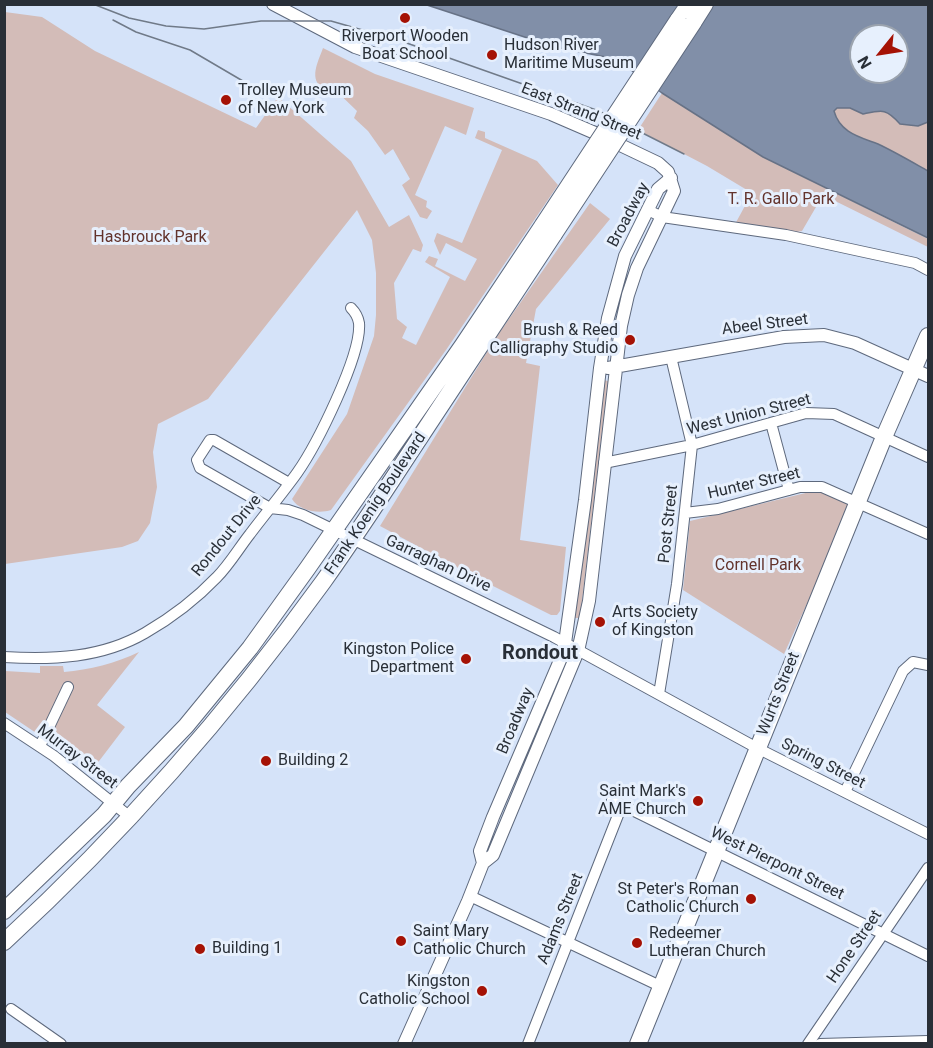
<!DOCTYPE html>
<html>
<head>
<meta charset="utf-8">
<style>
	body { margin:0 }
	#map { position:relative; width:933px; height:1048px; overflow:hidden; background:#d5e3f9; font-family:Roboto,sans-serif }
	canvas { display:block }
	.frame { position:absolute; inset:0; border:6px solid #292f37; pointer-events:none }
	.north { position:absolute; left:849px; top:24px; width:60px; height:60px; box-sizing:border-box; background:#e7f0fd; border:2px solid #9ba3ae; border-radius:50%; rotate:240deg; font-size:16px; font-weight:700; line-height:24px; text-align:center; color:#292f37 }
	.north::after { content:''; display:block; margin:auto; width:21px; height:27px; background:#a51205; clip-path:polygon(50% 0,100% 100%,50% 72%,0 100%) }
</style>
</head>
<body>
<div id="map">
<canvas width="933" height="1048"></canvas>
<div class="frame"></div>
<div class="north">N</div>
</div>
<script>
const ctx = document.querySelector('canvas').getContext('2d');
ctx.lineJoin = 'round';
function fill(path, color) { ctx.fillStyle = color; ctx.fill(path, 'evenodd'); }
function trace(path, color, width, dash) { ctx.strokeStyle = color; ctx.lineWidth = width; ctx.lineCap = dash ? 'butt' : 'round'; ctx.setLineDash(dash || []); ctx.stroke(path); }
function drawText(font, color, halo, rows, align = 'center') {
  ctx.font = font + ' Roboto,sans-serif'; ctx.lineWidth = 6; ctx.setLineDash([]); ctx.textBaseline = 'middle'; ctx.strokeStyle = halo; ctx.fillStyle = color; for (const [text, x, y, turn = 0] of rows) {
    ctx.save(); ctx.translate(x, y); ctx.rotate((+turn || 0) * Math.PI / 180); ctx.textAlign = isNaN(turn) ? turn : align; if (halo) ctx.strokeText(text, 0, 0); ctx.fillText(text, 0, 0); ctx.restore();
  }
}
fill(new Path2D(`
	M5,12L42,17L95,51L256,128L278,97L351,161L389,227L409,215L423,245L421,252L413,249L394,283L397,319L407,327L402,338L416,345L450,277L425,262L429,256L438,259L435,266L465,281L477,259L446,243L440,255L434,241L437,233L462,243L502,150L475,138L478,130L485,132V138L537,161L558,185L446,350L331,510C319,514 299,511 292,499L347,414L374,336L376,315V273L372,240L357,210L208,399L158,424L153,452L157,487L150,523L138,541L122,547L5,564Z
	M323,48L375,74L474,108L466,135L445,126L415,195L427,201L426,207L432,211L427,219L420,217L402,185L410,179L393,149L385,155L368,131L354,118L357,111L329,84L324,89C308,80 318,62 323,48Z
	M662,93L763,157L928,239V247L823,195L802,231L797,232L734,226L752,193L707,166L638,130Z
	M837,108H850L863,114L881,110L928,122V171C912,162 895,152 878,144C860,137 840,133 834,111Z
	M590,203L610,219L536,309L526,363L540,366L520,540L566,547L560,611L557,615H551L475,577L380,526L495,339Z
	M603,380L608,381L580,618H575Z
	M818,490L853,503L784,654L683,590L690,521Z
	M139,652L97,705L125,727L93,769L57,740L54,745L5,712V671L40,673V666H63L64,672C89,670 116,663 139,652Z`), '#d3bcb8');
const water = new Path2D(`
	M427,5H928V122L918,126L900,124C886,108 882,110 863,114L850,108H837L834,111C840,133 860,137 878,144C895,152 912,162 928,171V238L763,157L662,93L616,59L555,47ZM861,36H897V72H861Z`);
fill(water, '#818fa8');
trace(water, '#677286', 1.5);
const minor = new Path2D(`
	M648,210L662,217L786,235L915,263L928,270
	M771,423L789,490
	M604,463L692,445L806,413L834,414L928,457
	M289,483L214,440H210L197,460L200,468L270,508L288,510L303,515L554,637L757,748L928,834
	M685,513L718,509L800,487H822L928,534
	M4,657C53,660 102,658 145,633C171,618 196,599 217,577C229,565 239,548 250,534C265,514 282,494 297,473C316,446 362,355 359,323C358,317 355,312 351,308
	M659,694L677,584L692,445L671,357
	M4,723L54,756L130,817
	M40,746L68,687
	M845,792L903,671L913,662L928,665
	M612,800L928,956
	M470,896L660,986
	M11,1009L61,1044
	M528,1044L622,805
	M808,1044L928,868
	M820,1044L928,1041`);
const tertiary = new Path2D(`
	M273,4L355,47L551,114L595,133L658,163L668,172L674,191L637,268L628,295L621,326L589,601L578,651L493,855L483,863L468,901L404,1044
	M608,368L784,337L824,335L855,343L928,376
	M483,863L480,851L493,817L561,658L565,643L585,500L600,368L608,318L625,256L658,189L671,178`);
const primary = new Path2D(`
	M678,20L689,4
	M693,23L705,4
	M4,911L104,815L128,786L186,726L250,648L307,569L463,345L543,225
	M4,942C123,833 229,712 323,582C353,540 381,497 409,454C458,380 506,307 554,234`);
const trunk = new Path2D(`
	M638,1044L884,437L928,336`);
trace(minor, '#5e697d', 12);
trace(tertiary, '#5e697d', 14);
trace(primary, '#5e697d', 18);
trace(trunk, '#5e697d', 18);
trace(minor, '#fff', 10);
trace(tertiary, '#fff', 12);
trace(primary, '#fff', 16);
trace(trunk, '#fff', 16);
trace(new Path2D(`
	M93,4L129,18L166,26L204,29L261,21H331L401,41L599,111L684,154
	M113,20L136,32L190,50L248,84`), '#707a88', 1.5);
const primaryBridge = new Path2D(`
	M543,225L678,20
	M554,234L693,23`);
trace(primaryBridge, '#5e697d', 18, []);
trace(primaryBridge, '#fff', 16);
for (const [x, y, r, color] of [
	[405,18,6,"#a51205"],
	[492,55,6,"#a51205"],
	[226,100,6,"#a51205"],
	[630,340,6,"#a51205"],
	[600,622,6,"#a51205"],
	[466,659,6,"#a51205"],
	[266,761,6,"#a51205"],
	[698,801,6,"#a51205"],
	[751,899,6,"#a51205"],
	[401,941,6,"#a51205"],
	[637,943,6,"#a51205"],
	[200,949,6,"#a51205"],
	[482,991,6,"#a51205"]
]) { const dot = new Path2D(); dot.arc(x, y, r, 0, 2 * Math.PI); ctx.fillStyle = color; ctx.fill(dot); trace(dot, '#e7f0fd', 2); }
drawText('16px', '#292f37', '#e7f0fd', [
	["Riverport Wooden",405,37,"center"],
	["Boat School",405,55,"center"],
	["Hudson River",504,46],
	["Maritime Museum",504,64],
	["Trolley Museum",238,91],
	["of New York",238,109],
	["Brush & Reed",618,331,"right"],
	["Calligraphy Studio",618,349,"right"],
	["Arts Society",612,613],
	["of Kingston",612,631],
	["Kingston Police",454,650,"right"],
	["Department",454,668,"right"],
	["Building 2",278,761],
	["Saint Mark's",686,792,"right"],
	["AME Church",686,810,"right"],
	["St Peter's Roman",739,890,"right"],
	["Catholic Church",739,908,"right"],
	["Saint Mary",413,932],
	["Catholic Church",413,950],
	["Redeemer",649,934],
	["Lutheran Church",649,952],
	["Building 1",212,949],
	["Kingston",470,982,"right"],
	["Catholic School",470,1000,"right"]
], 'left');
drawText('16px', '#292f37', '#e7f0fd', [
	["East Strand Street",581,112,22],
	["Broadway",629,215,-62],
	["Abeel Street",765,325,-7],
	["West Union Street",749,415,-14],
	["Hunter Street",754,484,-13],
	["Frank Koenig Boulevard",376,504,-56],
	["Post Street",669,524,-84],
	["Rondout Drive",227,536,-51],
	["Garraghan Drive",438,564,25],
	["Wurts Street",779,694,-68],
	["Broadway",516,721,-67],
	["Murray Street",77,757,37],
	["Spring Street",823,764,27],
	["West Pierpont Street",777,864,26],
	["Adams Street",561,919,-68],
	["Hone Street",855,947,-56]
]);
drawText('16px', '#63332c', '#e7f0fd', [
	["T. R. Gallo Park",781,200],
	["Hasbrouck Park",150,238],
	["Cornell Park",758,566]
]);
drawText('bold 20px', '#292f37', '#e7f0fd', [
	["Rondout",540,654]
]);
</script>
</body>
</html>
